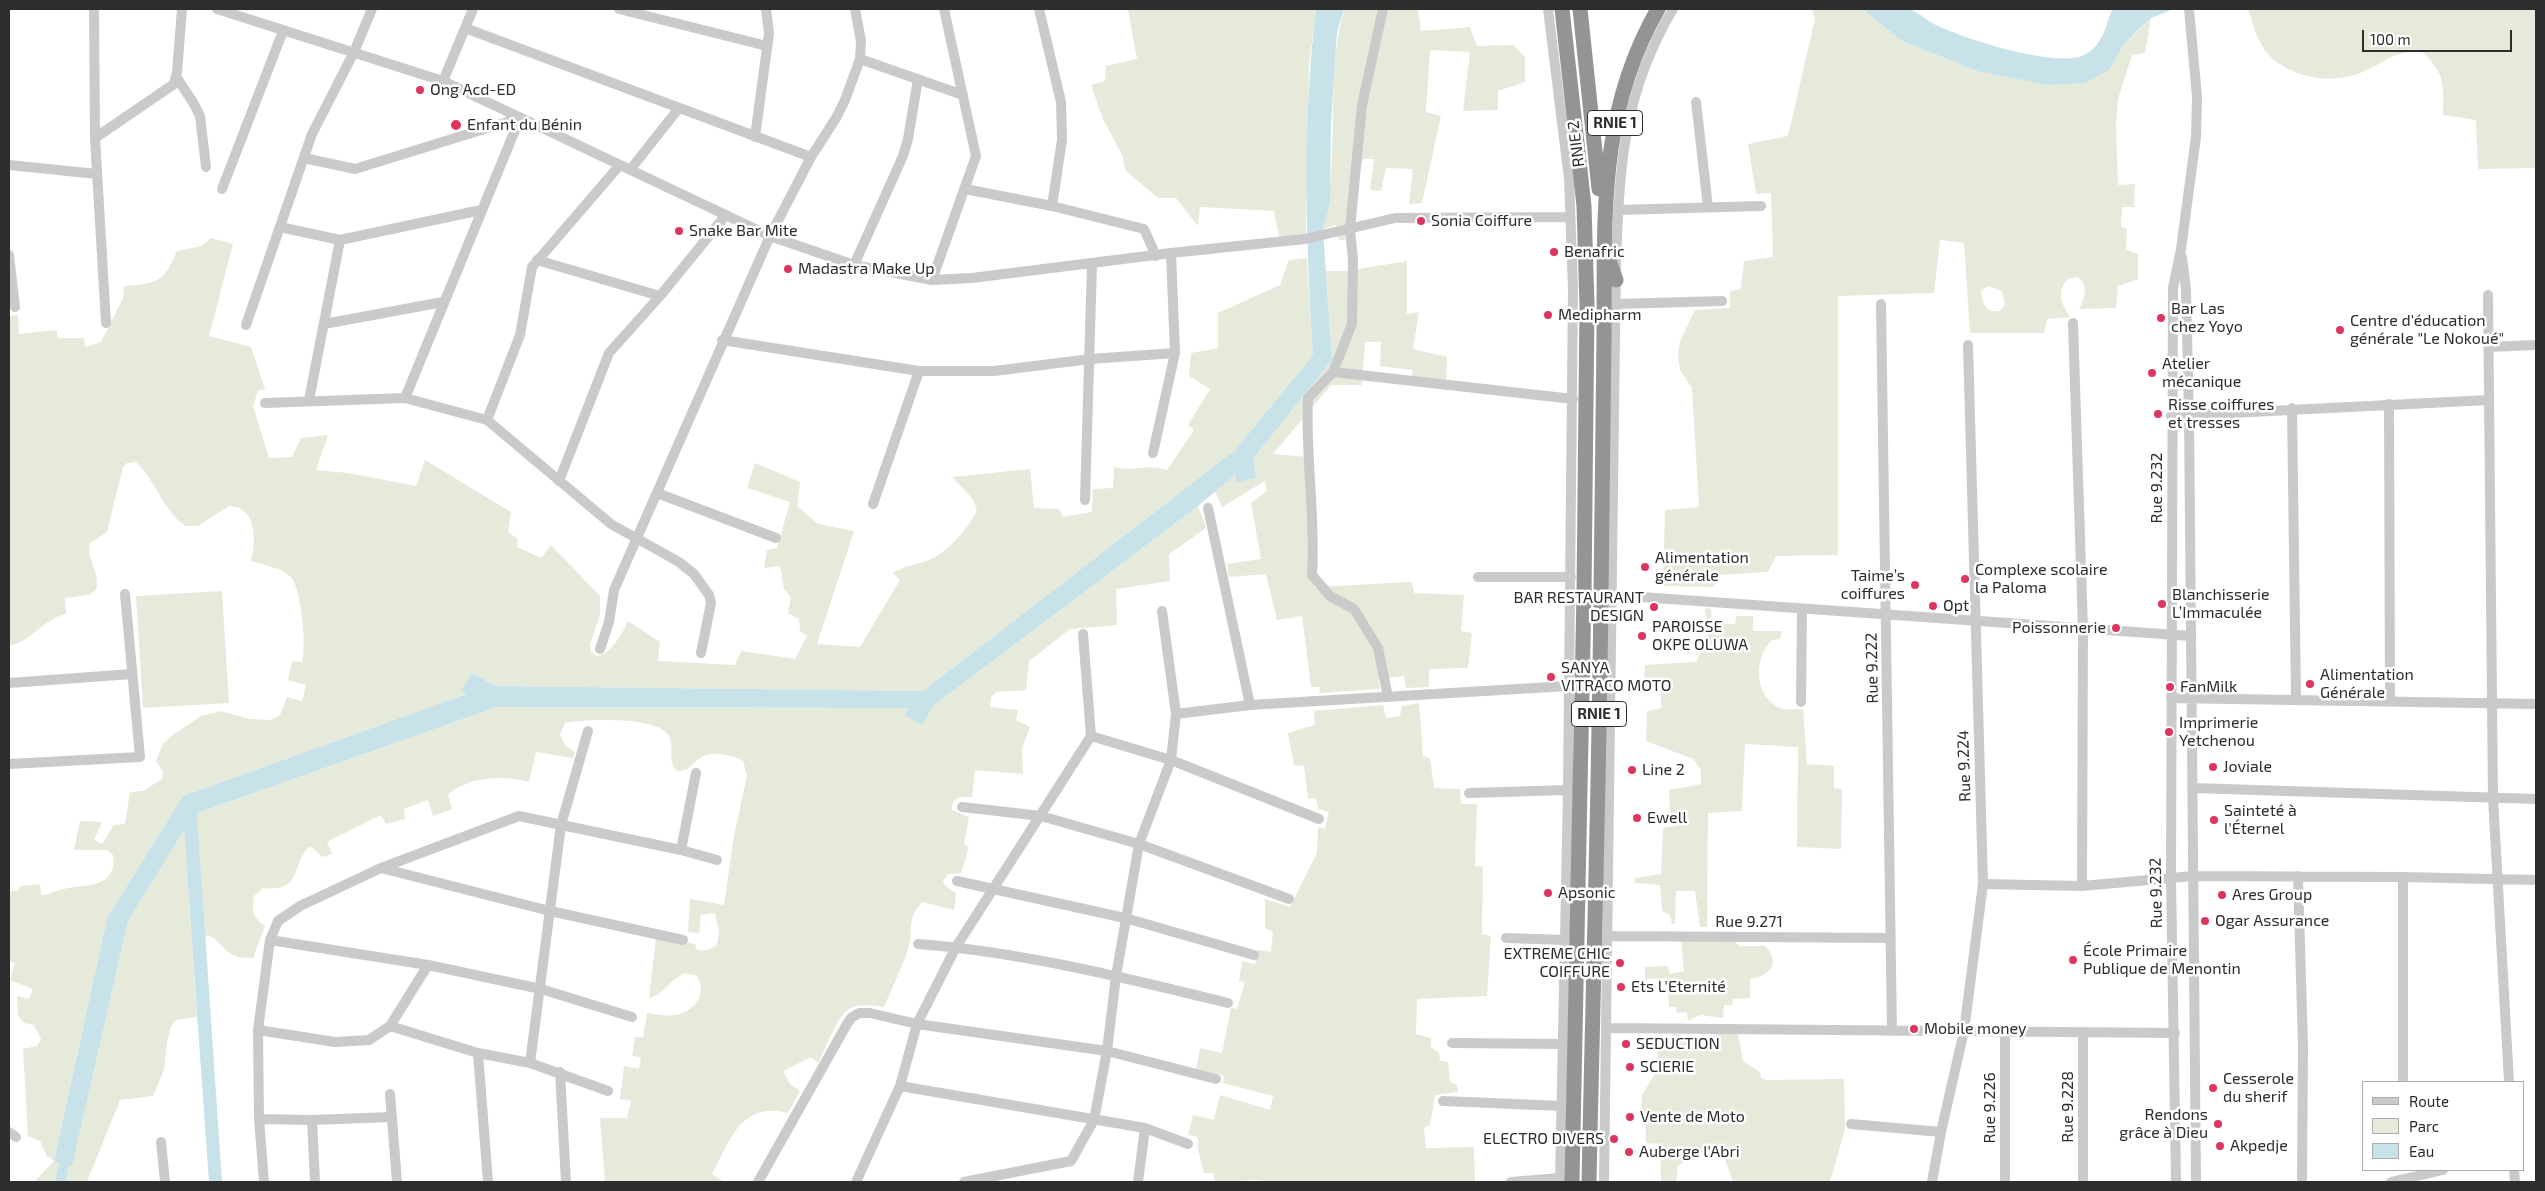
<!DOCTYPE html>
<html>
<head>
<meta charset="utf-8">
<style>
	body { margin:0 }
	#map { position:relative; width:2545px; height:1191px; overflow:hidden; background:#fff; font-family:"Exo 2",sans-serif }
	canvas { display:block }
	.frame { position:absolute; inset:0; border:10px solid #2d2d2d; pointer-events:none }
	.legend { position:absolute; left:2362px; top:1081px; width:162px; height:90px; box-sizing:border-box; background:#fff; border:1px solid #ababab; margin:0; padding:6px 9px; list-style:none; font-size:15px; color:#2d2d2d }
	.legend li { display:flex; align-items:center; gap:10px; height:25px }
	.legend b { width:25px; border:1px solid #ababab }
	.scale { position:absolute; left:2362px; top:30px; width:150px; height:22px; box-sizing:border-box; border:2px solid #2d2d2d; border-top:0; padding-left:6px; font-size:15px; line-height:18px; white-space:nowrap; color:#2d2d2d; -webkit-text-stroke:4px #fff; paint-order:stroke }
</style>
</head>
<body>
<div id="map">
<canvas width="2545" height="1191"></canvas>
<div class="frame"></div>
<ul class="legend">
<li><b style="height:6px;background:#cacaca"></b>Route</li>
<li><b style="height:14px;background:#e6eadb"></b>Parc</li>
<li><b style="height:14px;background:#c8e2ea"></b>Eau</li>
</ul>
<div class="scale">100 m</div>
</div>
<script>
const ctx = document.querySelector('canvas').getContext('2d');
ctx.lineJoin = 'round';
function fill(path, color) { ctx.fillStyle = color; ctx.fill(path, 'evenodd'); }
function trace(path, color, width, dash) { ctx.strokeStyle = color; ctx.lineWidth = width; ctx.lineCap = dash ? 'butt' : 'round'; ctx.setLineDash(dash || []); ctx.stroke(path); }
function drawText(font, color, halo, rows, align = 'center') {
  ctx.font = font + ' "Exo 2",sans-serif'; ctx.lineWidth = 5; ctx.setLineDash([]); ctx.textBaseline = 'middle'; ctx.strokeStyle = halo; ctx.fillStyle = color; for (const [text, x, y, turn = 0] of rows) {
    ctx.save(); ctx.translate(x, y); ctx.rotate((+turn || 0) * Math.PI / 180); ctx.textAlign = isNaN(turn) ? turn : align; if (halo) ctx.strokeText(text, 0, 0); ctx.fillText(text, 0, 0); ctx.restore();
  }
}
fill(new Path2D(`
	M1128,9H1316L1309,66L1306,234L1280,241L1274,211L1200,207L1198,226L1176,198H1158L1125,170L1123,157L1103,119L1091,85L1105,81L1106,66L1137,59Z
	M1344,9H1418L1421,31L1470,27L1477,46L1513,45L1525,57V82L1498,91V110L1463,111L1470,52L1430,50L1426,112L1441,116L1422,203L1409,204L1413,169L1386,168L1381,191L1370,190L1374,159H1363L1355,186L1348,199L1345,240H1339L1336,225L1323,229C1341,157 1324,81 1344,9Z
	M1812,9H1862L1902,41L1977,71L2109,70L2123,46L2151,18L2145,53L2132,55L2118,99L2116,126L2118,185L2135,184L2134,207H2122L2121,226L2127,229L2126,250L2138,254V279L2118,286L2116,308L2079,309C2085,299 2089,283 2077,277L2068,279C2056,290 2061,306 2071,317L2047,319L2044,333H1970L1964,243L1940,240L1934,293L1838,296V555L1776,556L1768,572L1719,575L1713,587L1663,586L1665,510L1699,507L1692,388L1680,370L1678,355L1680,341L1695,310L1730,308V291L1741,289L1744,261L1773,257L1771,193L1756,194L1748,144L1788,136L1815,19ZM1988,286L2002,291L2005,304L2000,311C1985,313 1983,304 1981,291Z
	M2248,9H2536V168L2478,169L2476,120L2443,115C2444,85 2445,72 2421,51C2389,51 2381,67 2354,75C2326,84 2288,76 2268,54C2257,42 2253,24 2248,9Z
	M211,238L233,244L209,336L251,347L265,389L258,391L253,406L269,458L292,457L301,438L328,435L316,470L348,473L416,486L425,460L511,512L508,532L518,539L517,547L541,558L551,545L600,596V615L590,644L591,652L597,656C611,654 623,633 628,621L660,642L658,661L735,665L741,651L795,659L807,636L800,631L799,619L788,613L791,597L784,589L780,566L764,568L767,550L777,548L790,502L747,488L755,463L800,482L797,506L818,524L854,531L817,644L860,647L900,580L893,573C905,565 914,566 926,561C945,556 971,526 977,509L972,498L952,477L1030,469L1034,508L1059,509L1063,517L1092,512L1093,489L1113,488L1114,467C1134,472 1147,463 1167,470L1194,430L1188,425L1210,389L1189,376L1191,353L1218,348V313L1280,285L1289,260L1307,258L1313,355L1235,450L923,691L495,686L473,673L468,694L183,796L107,918L54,1161L72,1165L128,921L184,829L197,1017L176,1020L171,1027L167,1042L164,1070L153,1096L120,1100L87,1182H34L54,1161L47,1156L40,1141L28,1136L23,1049L37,1046L41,1039L34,1025L24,1023L18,1015L17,996L29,999L33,989L10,980L15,963L9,961V892L19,890L20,886L40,884L41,895C49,895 53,892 60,890C81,883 118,891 113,855L107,850H74L80,821L102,822L94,840L102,844L114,825L125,824L130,792L143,791L162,779L163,772L156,761L163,744L170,737L201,716L221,711L250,719L270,720L280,715L287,697L302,701L306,685L288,680L292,661L302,662C307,647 301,588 291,577C282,568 264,565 251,561C256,542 257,506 229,506L198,526H185C163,510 156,481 136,462L127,463L123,467L107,532L90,543C86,560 101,572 96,590L89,595L65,598L66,614C42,619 30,644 9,645V316L18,315L19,334L57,330V338H84L85,347L101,342L123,298L124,286C158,283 163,283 177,251L202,246Z
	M1407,261V314L1419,312L1413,349L1447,357L1446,387L1411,385L1413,370L1380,366L1381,342H1365L1362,385H1331L1273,454L1307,457L1314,587L1412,582L1414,593L1464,595L1461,631L1472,633L1468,668L1429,669V687L1406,688L1404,676L1378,679L1380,689L1320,693L1319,687H1311L1302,616L1277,620L1266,574L1229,577L1227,564L1261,559L1251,503L1267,491L1265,481L1222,507L1215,492L1253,459L1332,360L1326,271H1347Z
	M1198,506L1206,528L1169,554L1170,581L1116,589L1117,625L1070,629L1029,661L1026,690L997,692L991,697L990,707L1018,710L1016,720L1030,727L1022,748L1023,774L975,770L972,797C961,796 951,798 952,810L969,817L964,844L969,847L961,873L948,874L943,881L945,886L956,893L954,910L923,902C906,917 914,930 908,949C902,968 892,988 884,1007C873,1006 859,1003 849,1009C837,1016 825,1050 818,1063L811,1057L783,1071L790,1084L800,1091L788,1113C741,1101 730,1140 712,1174L724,1182H605L600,1118H627L631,1101L620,1099L624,1066L639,1069L641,1057L632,1056L635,1037H643L647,1013C656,1014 666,1017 674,1015C694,1013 708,994 697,976L685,973C670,979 664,995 649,998L656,938L695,944L697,950C705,952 711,950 717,944L719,932L715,913L701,915L699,933L688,932L690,899L724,905L734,836L747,776L743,761C732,755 712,750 700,758C691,764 690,771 677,771C667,762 674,749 670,738C662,715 585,719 565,723L560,735L566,746L575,752L573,758L536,752L529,782C503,775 471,776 448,794L452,809L433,816L428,800L404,809L405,819L386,824L381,815L327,842L332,854L322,857L312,847L307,848C292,869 300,892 263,888L254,896C252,911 252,917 265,926L253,958C219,959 225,938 205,935L197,813L497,707L910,708L922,724L933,706Z
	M222,591L229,703L143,708L136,596Z
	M1705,608L1711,609L1712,623L1735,624L1736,616H1753V631H1782L1780,639L1772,640C1755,656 1753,692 1776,706C1784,711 1795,709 1803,709L1807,764L1834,766V788L1842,789L1841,849L1797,847L1798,747L1745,744L1742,811L1708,813L1707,927H1700L1695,891H1676L1675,924H1672L1670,915L1662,911L1660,885L1635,883V878L1661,874L1663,828L1681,825L1679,813H1670L1669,790L1701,784V770L1693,759L1646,741L1647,711L1661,708V686L1644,683L1645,665L1697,662L1700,651L1705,646L1708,638Z
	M1419,703L1423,756L1430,758L1434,788L1460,789L1461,804H1477L1475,866H1483L1482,934L1491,936L1487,996L1417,999L1416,1034L1431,1038V1047L1439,1053L1440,1061L1448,1062L1450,1082L1457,1085L1458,1092L1435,1095L1430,1125L1424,1128L1426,1148L1474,1147L1475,1182H1274L1255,1180L1215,1182L1213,1173H1204L1198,1150V1137L1188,1135L1193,1115L1214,1120L1220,1095L1270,1110L1273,1096L1223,1083L1224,1076L1196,1069L1200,1048L1222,1053L1231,1008L1237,1009L1245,982L1239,981L1242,961L1255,964L1258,950L1271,952L1273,932L1265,928V899L1290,907L1317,853L1318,827L1325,829L1329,812L1318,809L1316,798L1308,799L1304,766L1294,765L1288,733L1315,725L1314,711L1383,705L1386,718L1400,716L1402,706Z
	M1681,940L1734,941L1740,946H1765C1782,964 1769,976 1750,979V998L1733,999L1732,1005H1724L1723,1018L1700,1015L1688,1021L1687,1012L1677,1013L1676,1007H1669L1667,978L1645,979V967L1668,966L1670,974L1684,971Z
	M1716,1033L1738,1034L1743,1061L1760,1072L1761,1078L1766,1080L1844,1079L1845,1129L1830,1182H1733L1722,1151C1707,1147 1690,1157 1678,1166L1676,1182H1661L1660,1144L1646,1143L1645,1112H1641L1642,1095L1657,1070L1658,1047L1666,1045L1672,1034C1693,1034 1697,1054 1716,1033Z`), '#e6eadb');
fill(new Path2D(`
	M1316,9H1344L1337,32L1331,122L1330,201L1323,229L1332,360L1253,459L1256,478L1237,482L1235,475L1198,506L933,706L922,725L905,715L909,708L497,707L197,813L222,1182H209L184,830L128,921L72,1166L54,1161L107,918L183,796L467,694L461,690L473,673L495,686L923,691L1235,450L1313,355C1306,240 1302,124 1316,9Z
	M1862,9C1874,9 1903,5 1912,10C1921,14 1928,22 1938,26C1965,39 2061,70 2086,54C2103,44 2106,26 2112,9H2174L2151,18L2137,31L2123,46L2109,70L2084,83L2048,85L1977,71L1902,41Z`), '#c8e2ea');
trace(new Path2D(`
	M60,1182L67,1152`), '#c8e2ea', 10);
trace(new Path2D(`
	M94,9L95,138L106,323
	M217,9L443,81L770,236L854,265L932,280L972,278L1171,253L1305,239L1395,218L1569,217
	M619,9L767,46
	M1039,9L1061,102L1062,140L1052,206
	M1383,9L1362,105L1350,229L1353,260L1352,324L1333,372L1308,398C1305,457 1316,516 1312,575L1330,596L1354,609L1378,648L1388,697
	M1548,9L1569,179L1573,288L1568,790L1560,1182
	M465,28L811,157
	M860,59L963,95
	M177,78L194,104L200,116L206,167
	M443,81L473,9
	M1696,102L1708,207
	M755,137L769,33L766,9
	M95,138L174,84L177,72L182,9
	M304,158L355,169L520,118
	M9,165L97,174
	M630,170L679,108
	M222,189L283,31
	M965,189L1052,206L1144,229L1156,256
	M1618,210L1761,206
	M280,227L340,240L481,210
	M9,255L15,307
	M2182,257L2186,289L2189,415L2196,1182
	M537,260L660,296
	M854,265L903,156L908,139L918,79
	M932,280L976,156L944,9
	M2488,295L2493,798L2509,1082
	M1616,304L1722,301
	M1881,304L1892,1031
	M2073,323L2083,629L2082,886
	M324,324L443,302
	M246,325L312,134L354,52L372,9
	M722,340L919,371H994L1090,359L1175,353
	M2489,347L2536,345
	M1333,372L1573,399
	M405,398L520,118
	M309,400L340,240
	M265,403L405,398L487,420L611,524L679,562L694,574L709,595L711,603L701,653
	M2389,404L2390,700
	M2292,408L2296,700
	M2171,416L2489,400
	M487,420L520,335L532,267L619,166
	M1153,453L1175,353L1171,253
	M559,481L609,353L660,296L726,215
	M657,493L776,538
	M1085,500L1092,264
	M873,504L919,371
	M1208,508L1250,705
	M1478,577H1571
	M1613,595L2191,636
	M600,649L609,622L614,590L770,236L811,157L836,118L845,100L860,59L861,41L855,9
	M9,683L132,674
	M2171,698L2536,704
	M1801,702L1802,609
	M1176,714L1250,705L1568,686
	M1091,736L1171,760L1319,819
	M9,764L140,757L125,594
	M2193,788L2536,799
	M1469,793L1568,790
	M962,807L1041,816L1139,844L1289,899
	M681,850L696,773
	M381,868L550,911L683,940
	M2298,876L2303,1046L2302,1182
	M2403,877V1082
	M957,881L1125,918L1254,955
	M1983,884L2082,886L2193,876L2403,877L2536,880
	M1607,936L1891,938
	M1506,938L1565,940
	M270,940L428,965L541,989L632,1017
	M918,944C1022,952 1126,978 1228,1003
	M390,1026L478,1053L530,1063L608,1091
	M1606,1028L2175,1033
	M258,1030L335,1042L369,1040L390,1026L428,965
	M2005,1033V1182
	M1452,1043L1563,1044
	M478,1053L488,1182
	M530,1063L561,825L588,731
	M560,1072L566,1182
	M900,1086L1145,1128L1188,1144
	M390,1094L397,1182
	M1443,1101L1561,1106
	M259,1119L312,1120L392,1117
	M312,1120L315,1182
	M1851,1124L1941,1132
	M9,1132L16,1137
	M161,1142L165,1182
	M2514,1170L2515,1182
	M264,1182L259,1119L258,1030L270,940L278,921L300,906L381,868L519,816L681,850L717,860
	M758,1182L847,1024L851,1018L859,1013H870L917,1024L1107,1051L1216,1079
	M856,1182L900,1086L917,1024L956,947L1091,736L1083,634
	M964,1182L1071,1161L1094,1120L1107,1051L1116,976L1139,844L1171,760L1176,714L1162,611
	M1138,1182L1145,1128
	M1511,1182L1560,1178
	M1604,1182L1616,259C1620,164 1623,93 1673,9
	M1932,1182L1941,1132L1964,1031L1983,884L1968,345
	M2083,1182V1032
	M2176,1182L2171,878L2173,288L2181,249L2196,137L2197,97L2189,9
	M2391,1182L2443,1170`), '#cacaca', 10);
trace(new Path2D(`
	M1562,9L1584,206L1587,305L1584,593L1572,1182
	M1580,9L1599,189
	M1608,258L1616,280
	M1589,1182C1593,986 1599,790 1601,594C1602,509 1603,423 1604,338C1605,221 1597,115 1658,9`), '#949494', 15);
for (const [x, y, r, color] of [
	[420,90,5,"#de355f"],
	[456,125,6,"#de355f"],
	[1421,221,5,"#de355f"],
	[679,231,5,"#de355f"],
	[1554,252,5,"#de355f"],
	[788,269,5,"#de355f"],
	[1548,315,5,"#de355f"],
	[2161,318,5,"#de355f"],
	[2340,330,5,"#de355f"],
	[2152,373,5,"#de355f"],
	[2158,414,5,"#de355f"],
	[1645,567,5,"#de355f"],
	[1965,579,5,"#de355f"],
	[1915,585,5,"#de355f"],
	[2162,604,5,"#de355f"],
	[1933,606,5,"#de355f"],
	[1654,607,5,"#de355f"],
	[2116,628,5,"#de355f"],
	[1642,636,5,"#de355f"],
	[1551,677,5,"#de355f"],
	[2310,684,5,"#de355f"],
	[2170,687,5,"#de355f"],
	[2169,732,5,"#de355f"],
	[2213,767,5,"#de355f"],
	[1632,770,5,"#de355f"],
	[1637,818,5,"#de355f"],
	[2214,820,5,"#de355f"],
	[1548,893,5,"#de355f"],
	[2222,895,5,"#de355f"],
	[2205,921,5,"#de355f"],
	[2073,960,5,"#de355f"],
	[1620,963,5,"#de355f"],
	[1621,987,5,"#de355f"],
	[1914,1029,5,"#de355f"],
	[1626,1044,5,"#de355f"],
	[1630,1067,5,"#de355f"],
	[2213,1088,5,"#de355f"],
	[1630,1117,5,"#de355f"],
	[2218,1124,5,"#de355f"],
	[1614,1139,5,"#de355f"],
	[2220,1146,5,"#de355f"],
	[1629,1152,5,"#de355f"]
]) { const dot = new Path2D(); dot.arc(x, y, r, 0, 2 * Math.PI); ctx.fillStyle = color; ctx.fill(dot); trace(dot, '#fff', 2); }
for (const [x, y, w] of [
	[1615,123,55],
	[1599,714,55]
]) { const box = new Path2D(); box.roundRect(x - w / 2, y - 12.5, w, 25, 4); ctx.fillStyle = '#fff'; ctx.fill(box); trace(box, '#2d2d2d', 1); }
drawText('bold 15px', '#2d2d2d', null, [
	["RNIE 1",1615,123],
	["RNIE 1",1599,714]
]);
drawText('16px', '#2d2d2d', '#fff', [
	["Ong Acd-ED",430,90],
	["Enfant du Bénin",467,125],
	["Sonia Coiffure",1431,221],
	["Snake Bar Mite",689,231],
	["Benafric",1564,252],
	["Madastra Make Up",798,269],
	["Bar Las",2171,309],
	["chez Yoyo",2171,327],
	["Medipharm",1558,315],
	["Centre d'éducation",2350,321],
	["générale \"Le Nokoué\"",2350,339],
	["Atelier",2162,364],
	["mécanique",2162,382],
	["Risse coiffures",2168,405],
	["et tresses",2168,423],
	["Alimentation",1655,558],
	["générale",1655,576],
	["Complexe scolaire",1975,570],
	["la Paloma",1975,588],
	["Taime’s",1905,576,"right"],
	["coiffures",1905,594,"right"],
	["Blanchisserie",2172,595],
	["L’Immaculée",2172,613],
	["BAR RESTAURANT",1644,598,"right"],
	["DESIGN",1644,616,"right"],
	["Opt",1943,606],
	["PAROISSE",1652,627],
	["OKPE OLUWA",1652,645],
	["Poissonnerie",2106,628,"right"],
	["SANYA",1561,668],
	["VITRACO MOTO",1561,686],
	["Alimentation",2320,675],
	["Générale",2320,693],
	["FanMilk",2180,687],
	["Imprimerie",2179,723],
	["Yetchenou",2179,741],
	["Joviale",2223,767],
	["Line 2",1642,770],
	["Sainteté à",2224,811],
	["l'Éternel",2224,829],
	["Ewell",1647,818],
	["Apsonic",1558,893],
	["Ares Group",2232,895],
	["Ogar Assurance",2215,921],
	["École Primaire",2083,951],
	["Publique de Menontin",2083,969],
	["EXTREME CHIC",1610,954,"right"],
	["COIFFURE",1610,972,"right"],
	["Ets L'Eternité",1631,987],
	["Mobile money",1924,1029],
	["SEDUCTION",1636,1044],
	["SCIERIE",1640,1067],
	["Cesserole",2223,1079],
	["du sherif",2223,1097],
	["Rendons",2208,1115,"right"],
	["grâce à Dieu",2208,1133,"right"],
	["Vente de Moto",1640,1117],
	["ELECTRO DIVERS",1604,1139,"right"],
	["Akpedje",2230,1146],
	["Auberge l'Abri",1639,1152]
], 'left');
drawText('16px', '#2d2d2d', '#fff', [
	["RNIE 2",1576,144,-97],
	["Rue 9.232",2157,488,-90],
	["Rue 9.222",1872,668,-91],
	["Rue 9.224",1964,766,-92],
	["Rue 9.232",2156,893,-91],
	["Rue 9.271",1749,922],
	["Rue 9.228",2068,1107,-90],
	["Rue 9.226",1990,1108,-90]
]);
</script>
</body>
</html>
